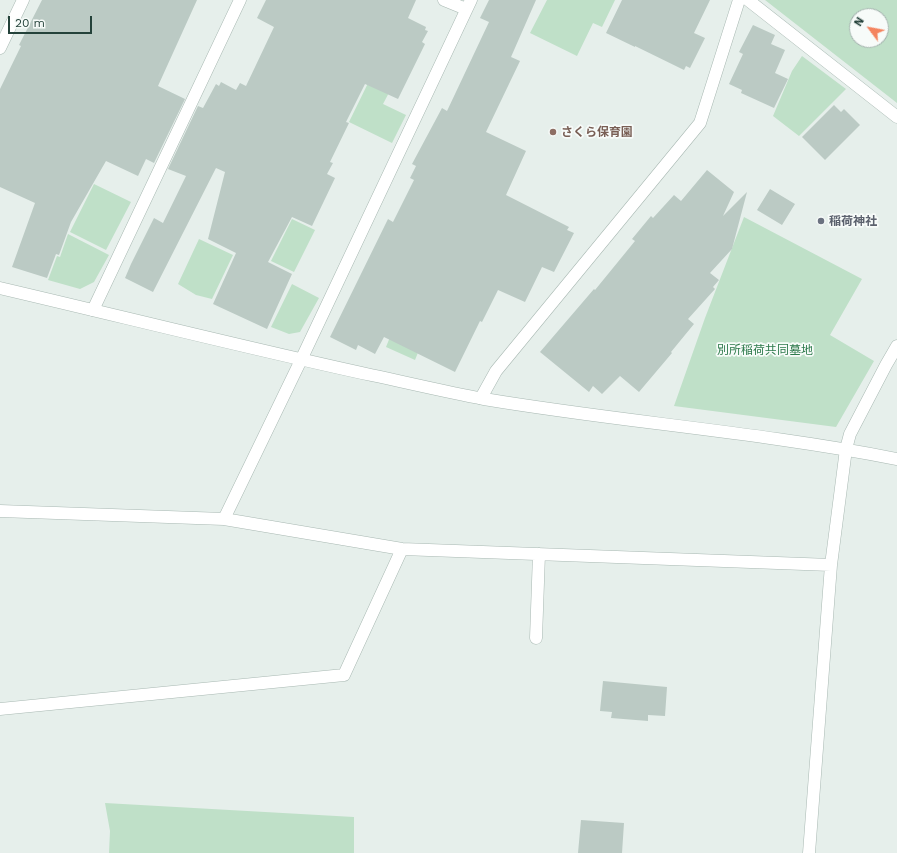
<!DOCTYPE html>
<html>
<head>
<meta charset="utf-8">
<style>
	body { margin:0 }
	#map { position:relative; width:897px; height:853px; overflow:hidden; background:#e6efeb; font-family:"Work Sans",sans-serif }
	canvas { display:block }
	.north { position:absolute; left:849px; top:8px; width:40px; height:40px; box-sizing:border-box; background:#f7fbf9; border:1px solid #a3b1ad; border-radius:50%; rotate:302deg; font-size:11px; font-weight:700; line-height:16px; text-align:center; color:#24423a }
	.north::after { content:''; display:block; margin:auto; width:14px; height:18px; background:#f4845f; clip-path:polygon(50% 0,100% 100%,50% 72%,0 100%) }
	.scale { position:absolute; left:8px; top:16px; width:84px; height:18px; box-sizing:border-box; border:2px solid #24423a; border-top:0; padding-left:5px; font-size:12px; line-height:14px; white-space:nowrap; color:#24423a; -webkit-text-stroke:3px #f7fbf9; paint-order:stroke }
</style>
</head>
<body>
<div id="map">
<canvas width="897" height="853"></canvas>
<div class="north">N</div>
<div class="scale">20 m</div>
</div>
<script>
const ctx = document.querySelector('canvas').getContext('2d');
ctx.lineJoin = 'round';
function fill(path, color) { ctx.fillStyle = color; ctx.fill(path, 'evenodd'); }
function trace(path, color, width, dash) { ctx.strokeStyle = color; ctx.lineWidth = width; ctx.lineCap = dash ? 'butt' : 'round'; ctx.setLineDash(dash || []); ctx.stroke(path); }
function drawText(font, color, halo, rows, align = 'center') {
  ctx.font = font + ' "Work Sans","Noto Sans JP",sans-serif'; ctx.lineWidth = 3.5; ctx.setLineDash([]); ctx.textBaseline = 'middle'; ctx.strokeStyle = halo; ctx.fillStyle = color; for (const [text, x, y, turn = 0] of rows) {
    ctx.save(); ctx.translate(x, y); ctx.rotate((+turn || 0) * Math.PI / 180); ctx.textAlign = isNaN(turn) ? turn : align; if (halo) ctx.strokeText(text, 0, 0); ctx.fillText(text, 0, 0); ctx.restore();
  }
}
fill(new Path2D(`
	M547,0H615L602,27L593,23L577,56L530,33Z
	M765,0H897V103ZM857,16H881V40H857Z
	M802,56L846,89L799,136L773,116L792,71Z
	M371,77L392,87L383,104L406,115L392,143L349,122Z
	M94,184L131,202L106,250L70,232Z
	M744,217L862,279L830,335L874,361L836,427L674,406L705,318Z
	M292,219L315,230L294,272L271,261Z
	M68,234L109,255L94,282L80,289L48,280L57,256L60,257Z
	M199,239L233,255L212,299L196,295L178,284Z
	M292,284L319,298L300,332L289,334L271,327Z
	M396,322L425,335L415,360L386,347Z
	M105,803L354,817V853H109L110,831Z`), '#bfe0c8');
fill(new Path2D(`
	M42,0H197L158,86L185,99L154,163L146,159L138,176L106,161L71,222L59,255L56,254L47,278L12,267L35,203L0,187V89L21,46L19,45Z
	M266,0H416L408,18L426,27L425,30L428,31L422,42L425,44L398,99L365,84L346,122L349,123L330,162L333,163L327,174L335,178L312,226L292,217L268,262L292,274L267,329L213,304L236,253L208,239L225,172L216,168L153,292L125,278L131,264L154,218L163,223L186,176L168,169L198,106L203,108L216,84L219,86L221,82L236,90L240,83L246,86L274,27L257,18Z
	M489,0H536L511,57L520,61L486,132L526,151L506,195L569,227L567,230L574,233L554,272L542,267L525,302L498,290L482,322L480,321L455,372L384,337L375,354L358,345L356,350L330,337L388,219L393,222L414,180L410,178L416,166L412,164L442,108L447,111L489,22L480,18Z
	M622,0H710L694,33L705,38L690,68L686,66L684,70L635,46V47L606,33Z
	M753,25L775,35L771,44L785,50L775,73L788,79L774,108L741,93L742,90L729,84L743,54L739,52Z
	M834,105L841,112L844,109L860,125L825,160L802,137Z
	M707,170L734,192L723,216L747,192L732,249L710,273L719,280L713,287L715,289L688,319L694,324L671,352L672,353L639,392L620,376L602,394L593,386L589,392L540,352L594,289L595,290L635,241L632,239L651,216L653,218L674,195L681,201Z
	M770,189L795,204L782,225L757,210Z
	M603,681L667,687L665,716L648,715V721L611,718L612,712L600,711Z
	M581,820L624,823L622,853H578Z`), '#bbcac4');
const minor = new Path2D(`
	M444,0L466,9
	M748,0L897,117
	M0,48L23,0
	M93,310L240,0
	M481,398L496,371L700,123L739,0
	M0,511L224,519L402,549L831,565
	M224,519L301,360L471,0
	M536,638L539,554
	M0,709L344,675L402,549
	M809,853L831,565L846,449L850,434L886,365L897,346`);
const tertiary = new Path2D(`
	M0,288C124,317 247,348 371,375C409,383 446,392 484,399C621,422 760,432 897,459`);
trace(minor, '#a8b8b2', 13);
trace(tertiary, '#a8b8b2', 13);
trace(minor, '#fff', 12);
trace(tertiary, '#fff', 12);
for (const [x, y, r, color] of [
	[553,132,4,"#8d6e63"],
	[821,221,4,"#6b7280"]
]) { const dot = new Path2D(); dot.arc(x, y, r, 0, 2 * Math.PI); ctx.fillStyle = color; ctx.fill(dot); trace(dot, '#f7fbf9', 1.5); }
drawText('bold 12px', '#785e54', '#f7fbf9', [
	["さくら保育園",561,132]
], 'left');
drawText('bold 12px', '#5b616d', '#f7fbf9', [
	["稲荷神社",829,221]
], 'left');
drawText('12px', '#2d7a4b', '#f7fbf9', [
	["別所稲荷共同墓地",765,350]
]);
</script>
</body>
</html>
